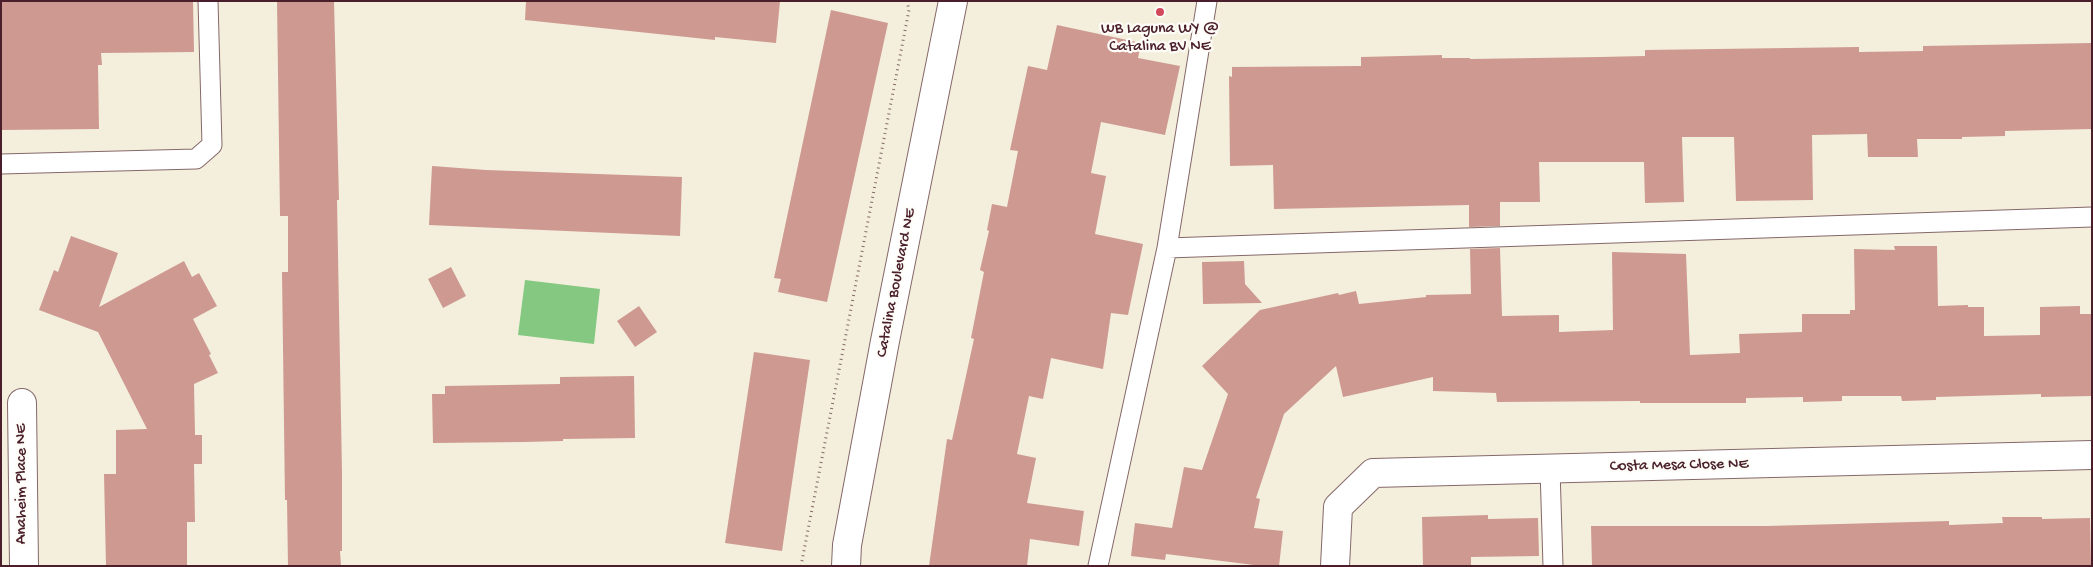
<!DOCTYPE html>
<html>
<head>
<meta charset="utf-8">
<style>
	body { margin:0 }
	#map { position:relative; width:2093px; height:567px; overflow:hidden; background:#f3efdc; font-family:"Gochi Hand",sans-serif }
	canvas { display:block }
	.frame { position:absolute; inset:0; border:2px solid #4a1f2b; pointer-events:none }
</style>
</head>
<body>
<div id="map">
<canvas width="2093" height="567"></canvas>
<div class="frame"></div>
</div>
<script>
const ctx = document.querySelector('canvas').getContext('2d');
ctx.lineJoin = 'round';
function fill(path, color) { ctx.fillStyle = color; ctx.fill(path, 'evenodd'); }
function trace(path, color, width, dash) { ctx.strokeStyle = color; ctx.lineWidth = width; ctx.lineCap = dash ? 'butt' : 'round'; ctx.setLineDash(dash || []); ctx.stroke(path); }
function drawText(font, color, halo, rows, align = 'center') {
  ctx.font = font + ' "Gochi Hand",sans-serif'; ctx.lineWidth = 4.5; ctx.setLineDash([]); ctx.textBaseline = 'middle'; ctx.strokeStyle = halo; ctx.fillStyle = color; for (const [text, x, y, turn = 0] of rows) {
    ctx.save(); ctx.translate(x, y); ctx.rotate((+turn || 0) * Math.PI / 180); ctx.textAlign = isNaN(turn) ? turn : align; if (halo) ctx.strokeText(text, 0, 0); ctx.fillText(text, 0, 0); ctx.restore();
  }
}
fill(new Path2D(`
	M525,280L600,289L594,344L518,335Z`), '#84c882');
fill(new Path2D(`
	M1,1H193L194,52L101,53L102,65H98L99,129L1,130Z
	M277,1H334L339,200H337L342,473V551H340L341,566H288L287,500H285L282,272H288V216H280Z
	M526,1H780L776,43L715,37V40L525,20Z
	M831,10L888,23L827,302L778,292L781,279L774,278Z
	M1057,25L1141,43L1138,58L1180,66L1165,135L1101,122L1091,173L1106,176L1095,234L1143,244L1128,315L1111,313L1103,369L1051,358L1043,399L1029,396L1017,454L1036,458L1027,503L1084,511L1079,546L1030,539L1027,566H929L947,439L952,440L974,339L971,338L984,272L980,270L989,231L987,230L992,204L1007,207L1018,151L1010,150L1028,66L1047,70Z
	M2092,43V129L2005,131V136L1962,137V139H1917L1918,157H1868L1867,134L1812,135L1813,200L1736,201L1734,137H1682L1684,202L1645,203L1644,162H1539L1540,202H1500V226L1469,227V205L1274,209L1273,165L1230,166L1229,76L1232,77V67L1361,66V57L1442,55V58H1470V59L1600,57L1645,56V50L1859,47V52L1923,51V46Z
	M432,166L486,170L682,177L680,236L429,225Z
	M71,236L118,253L99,307L184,261L192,277L199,273L217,306L193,319L211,354L209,355L218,373L194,384L195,435H202V464H194L195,522H187V566H106L104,474H116V430L147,429L98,332L39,310L54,270L58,272Z
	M1894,246H1937L1938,306L1968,305V307H1984V336L2040,335V307L2080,306V314H2092V396L2041,397V394L1936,397V400L1902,401L1901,396H1842V401L1803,402V397L1746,398V403H1640V401L1497,402L1496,393L1433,391V377L1343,397L1336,366L1284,414L1256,498L1260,499L1254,528L1283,531L1279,566H1262L1166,554L1165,560L1131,556L1135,523L1172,528L1184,467L1202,470L1228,394L1202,366L1260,310L1338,293L1339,295L1356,291L1359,304L1426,297V295L1471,294L1470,249L1500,248L1502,316L1559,315V332L1613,330L1612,252L1686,254L1690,355L1740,353L1739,334L1802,332V314H1850V310H1855L1854,249L1895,250Z
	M1244,261L1245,284L1262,303L1203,304L1202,262Z
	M451,267L466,296L443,308L428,279Z
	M639,306L657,332L635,347L617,321Z
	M754,352L810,360L782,551L725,543Z
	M634,376L635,438L563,439V441L524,442L433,443L432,394H445V386L560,384V377Z
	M1488,515V519L1538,518L1539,556L1471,557V566H1423L1422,517Z
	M2002,517H2042V519L2090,518L2091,566H1592L1591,526H1767L1949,521V525L2003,523Z`), '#ce9991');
const service = new Path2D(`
	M1,164L196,159L212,145L208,1
	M1167,248L2092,217
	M1550,469L1553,566
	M1098,566L1167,248L1207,1`);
const minor = new Path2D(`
	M22,403L24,566
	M1335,566L1338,507L1373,473L2092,455`);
const tertiary = new Path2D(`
	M846,566L847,545L885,341L953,1`);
trace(service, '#856869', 21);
trace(minor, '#856869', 30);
trace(tertiary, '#856869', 30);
trace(new Path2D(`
	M801,566L909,10L907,1`), '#856869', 3, [1, 4]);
trace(service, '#fff', 19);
trace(minor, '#fff', 28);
trace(tertiary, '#fff', 28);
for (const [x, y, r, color] of [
	[1160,12,5,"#d1495b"]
]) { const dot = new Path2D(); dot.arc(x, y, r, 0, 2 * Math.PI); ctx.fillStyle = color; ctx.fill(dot); trace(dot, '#fdfcf7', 2); }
drawText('16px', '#4a1f2b', '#fdfcf7', [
	["WB Laguna WY @",1160,30],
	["Catalina BV NE",1160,48]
]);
drawText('16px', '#4a1f2b', '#fdfcf7', [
	["Catalina Boulevard NE",897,283,-79],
	["Costa Mesa Close NE",1679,466,-1],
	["Anaheim Place NE",23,484,-90]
]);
</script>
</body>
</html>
